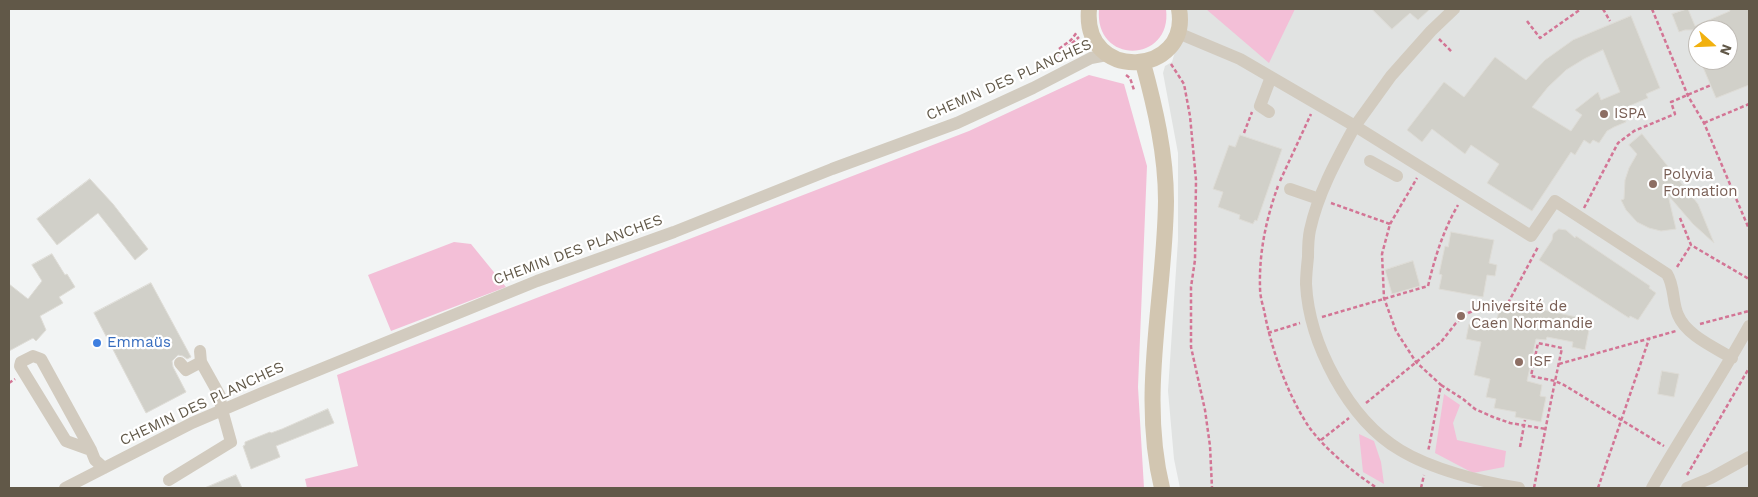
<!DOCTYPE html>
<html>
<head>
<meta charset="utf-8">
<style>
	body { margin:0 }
	#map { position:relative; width:1758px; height:497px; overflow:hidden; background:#f2f4f4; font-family:"Work Sans",sans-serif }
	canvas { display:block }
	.frame { position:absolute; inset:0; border:10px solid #615848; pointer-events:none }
	.north { position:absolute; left:1688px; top:20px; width:50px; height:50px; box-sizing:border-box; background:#fff; border:1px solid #c0bcb6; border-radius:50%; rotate:110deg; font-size:14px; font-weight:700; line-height:20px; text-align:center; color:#615848 }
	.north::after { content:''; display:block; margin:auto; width:18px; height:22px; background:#f1b10f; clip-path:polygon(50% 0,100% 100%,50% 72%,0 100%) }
</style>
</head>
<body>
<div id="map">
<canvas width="1758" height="497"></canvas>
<div class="frame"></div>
<div class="north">N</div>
</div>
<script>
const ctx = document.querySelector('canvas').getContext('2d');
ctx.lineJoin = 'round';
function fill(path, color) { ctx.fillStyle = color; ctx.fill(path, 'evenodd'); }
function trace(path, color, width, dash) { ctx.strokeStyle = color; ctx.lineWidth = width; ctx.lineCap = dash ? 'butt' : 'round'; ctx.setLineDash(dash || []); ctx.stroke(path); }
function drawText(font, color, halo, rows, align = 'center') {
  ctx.font = font + ' "Work Sans",sans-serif'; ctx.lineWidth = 4.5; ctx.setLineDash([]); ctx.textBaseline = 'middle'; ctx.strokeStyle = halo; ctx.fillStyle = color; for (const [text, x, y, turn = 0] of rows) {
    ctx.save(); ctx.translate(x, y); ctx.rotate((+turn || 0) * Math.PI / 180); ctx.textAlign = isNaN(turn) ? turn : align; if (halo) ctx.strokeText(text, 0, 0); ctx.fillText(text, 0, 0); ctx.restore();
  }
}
fill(new Path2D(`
	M1186,9H1749V488H1180L1174,459L1168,391L1178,240V153L1163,73L1165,66L1172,62L1186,13ZM1698,30H1728V60H1698Z`), '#e1e3e2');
fill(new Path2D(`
	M1099,9H1166C1173,63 1094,66 1099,9Z
	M1206,9H1295L1269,63Z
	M1089,75L1124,84L1147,166L1138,387L1144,488H307L305,479L358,466L337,375L969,131Z
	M454,242L471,244L506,287L391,331L368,275Z
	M1444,394L1460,405L1453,423L1457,440L1506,451L1504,467L1473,473L1435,453Z
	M1359,434L1374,441L1381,462L1384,484L1363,472Z`), '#f3bfd7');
const building = new Path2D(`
	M1372,9H1430L1418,20L1410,13L1392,29Z
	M1688,9L1695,26L1730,11L1729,9H1749V85L1716,98L1700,60H1728V30H1685L1679,32L1672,14Z
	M1631,16L1660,88L1646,94L1648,98L1627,107L1629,113L1624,115L1626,122L1614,127L1607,131L1599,143L1593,140L1590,144L1584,140L1575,155L1571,152L1532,211L1487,183L1499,164L1471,145L1465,154L1432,129L1422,142L1407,130L1444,82L1464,97L1495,57L1526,80L1545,60L1573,40ZM1603,50L1620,92L1601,100L1598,92L1575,110L1582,115L1571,131L1532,107L1548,87L1566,70L1584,59Z
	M1642,134L1698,204L1714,243L1693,224L1668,195L1676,229L1661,231L1649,228L1637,222L1626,210L1621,200L1624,199L1625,180L1629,168L1637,154L1629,145Z
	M1240,135L1282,149L1257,221L1255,220L1253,224L1239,219L1240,215L1218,207L1223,192L1213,189L1229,145L1235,147Z
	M90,179L113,204L148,249L135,260L98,213L57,245L37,219Z
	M1559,229L1566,230L1575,238L1576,236L1650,286L1649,288L1656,293L1638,320L1630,316L1629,318L1539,260L1552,240L1553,234Z
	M1451,232L1494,240L1489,263L1497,265L1495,276L1487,275L1483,297L1439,289L1442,275L1439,274L1445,246L1448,247Z
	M52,254L65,275L67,274L75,287L59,297L63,303L40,316L46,330L36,341L33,338L9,351V284L28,299L42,281L32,265Z
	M1413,261L1420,286L1392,294L1385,270Z
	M151,283L191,357L187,359L183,356L178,355L172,361L173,367L186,392L146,413L94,313Z
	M1501,301L1586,319V324L1590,325L1585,350L1572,347L1573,342L1547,337L1546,340L1536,339L1527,381L1542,385L1540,396L1546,397L1541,422L1515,417L1516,412L1494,408L1496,399L1486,397L1490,379L1474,375L1481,342L1466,339L1469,324L1495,329Z
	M1662,371L1679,374L1674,397L1658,394Z
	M328,409L334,423L276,446L280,457L251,469L243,446L245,445V442L270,432L271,433L282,429Z
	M236,475L242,488H205Z`);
fill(building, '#d1d0c9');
trace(building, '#dedcd6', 1);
trace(new Path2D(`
	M1603,9L1610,21
	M1652,9L1688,96L1704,123L1749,229
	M1527,21L1540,38L1581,9
	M1439,39L1452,52
	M1059,49L1071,40L1077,32
	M1171,64L1184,84L1190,116L1196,180L1195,260L1191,287V347L1205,410L1210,446L1212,488
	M1030,74L1061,53L1079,37
	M1126,75L1130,78L1134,90
	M1704,123L1749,104
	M1244,133L1252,112
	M1280,181L1311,114
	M1278,186C1266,219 1259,253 1260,287C1260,295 1262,303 1264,310C1271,348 1287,394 1309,427C1324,448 1355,474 1377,488
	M1331,203L1390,224L1382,254L1384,298L1396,331L1416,362L1441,385L1428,452
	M1584,208L1618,143L1634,131L1675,114L1671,102L1711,85
	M1680,218L1691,245L1749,279
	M1390,224L1417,178
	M1677,267L1691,245
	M1508,303L1538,247
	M1322,317L1428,286C1435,257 1443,231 1458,205
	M1700,324L1749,311
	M1268,333L1300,323
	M1559,364L1676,331
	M9,383L15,379
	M1441,385L1463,399L1475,409L1493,417L1510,423L1546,429
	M1366,403L1441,342L1456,323L1468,313L1489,305L1500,307
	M1321,440L1349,418
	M1520,447L1525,420
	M1687,475L1749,368
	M1421,488L1424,475
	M1534,488C1543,441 1552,395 1562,348L1538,343L1531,376L1555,381L1564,385L1664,446
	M1598,488L1649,339`), '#d37595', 2.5, [4, 2.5]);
trace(new Path2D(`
	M1178,33L1240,59L1355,126L1391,76L1431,31L1454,9
	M1269,112L1260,106L1271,77
	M1370,161L1397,176
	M1290,189L1319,199
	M180,363L186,370L201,362
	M91,450L66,441L20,366L21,362L33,356L41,359L91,450L95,460L104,468
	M169,480L231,442L221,406L220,396L201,362L200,351
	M65,488L192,423L262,393L537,281L674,232L832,169L957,123L1033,88L1091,58L1107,55
	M1519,488C1482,482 1431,469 1400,450C1348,419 1309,343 1306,284C1306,275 1307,266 1308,257C1308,248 1308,239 1310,230C1318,193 1337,159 1355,126L1531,236L1555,201L1667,274C1675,287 1672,302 1678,315C1686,335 1714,347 1732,358
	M1652,488C1683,433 1719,381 1749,326
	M1687,488L1711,478L1749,457`), '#d2cbbf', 12);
trace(new Path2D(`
	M1089,9C1082,83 1191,77 1179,9
	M1143,63C1155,107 1166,154 1166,201C1165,296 1139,394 1162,488`), '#d2c6b1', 16);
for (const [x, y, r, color] of [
	[1604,114,5,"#8d6e63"],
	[1653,184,5,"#8d6e63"],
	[1461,316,5,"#8d6e63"],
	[97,343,5,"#3f7fe0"],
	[1519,362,5,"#8d6e63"]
]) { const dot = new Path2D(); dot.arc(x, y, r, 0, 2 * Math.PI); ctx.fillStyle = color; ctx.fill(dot); trace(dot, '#fff', 2); }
drawText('15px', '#615848', '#fff', [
	["CHEMIN DES PLANCHES",1009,80,-24],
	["CHEMIN DES PLANCHES",578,250,-20],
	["CHEMIN DES PLANCHES",202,404,-25]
]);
drawText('15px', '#785e54', '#fff', [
	["ISPA",1614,114],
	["Polyvia",1663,175],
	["Formation",1663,192],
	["Université de",1471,307],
	["Caen Normandie",1471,324],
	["ISF",1529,362]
], 'left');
drawText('15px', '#366cbe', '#fff', [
	["Emmaüs",107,343]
], 'left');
</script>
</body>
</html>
